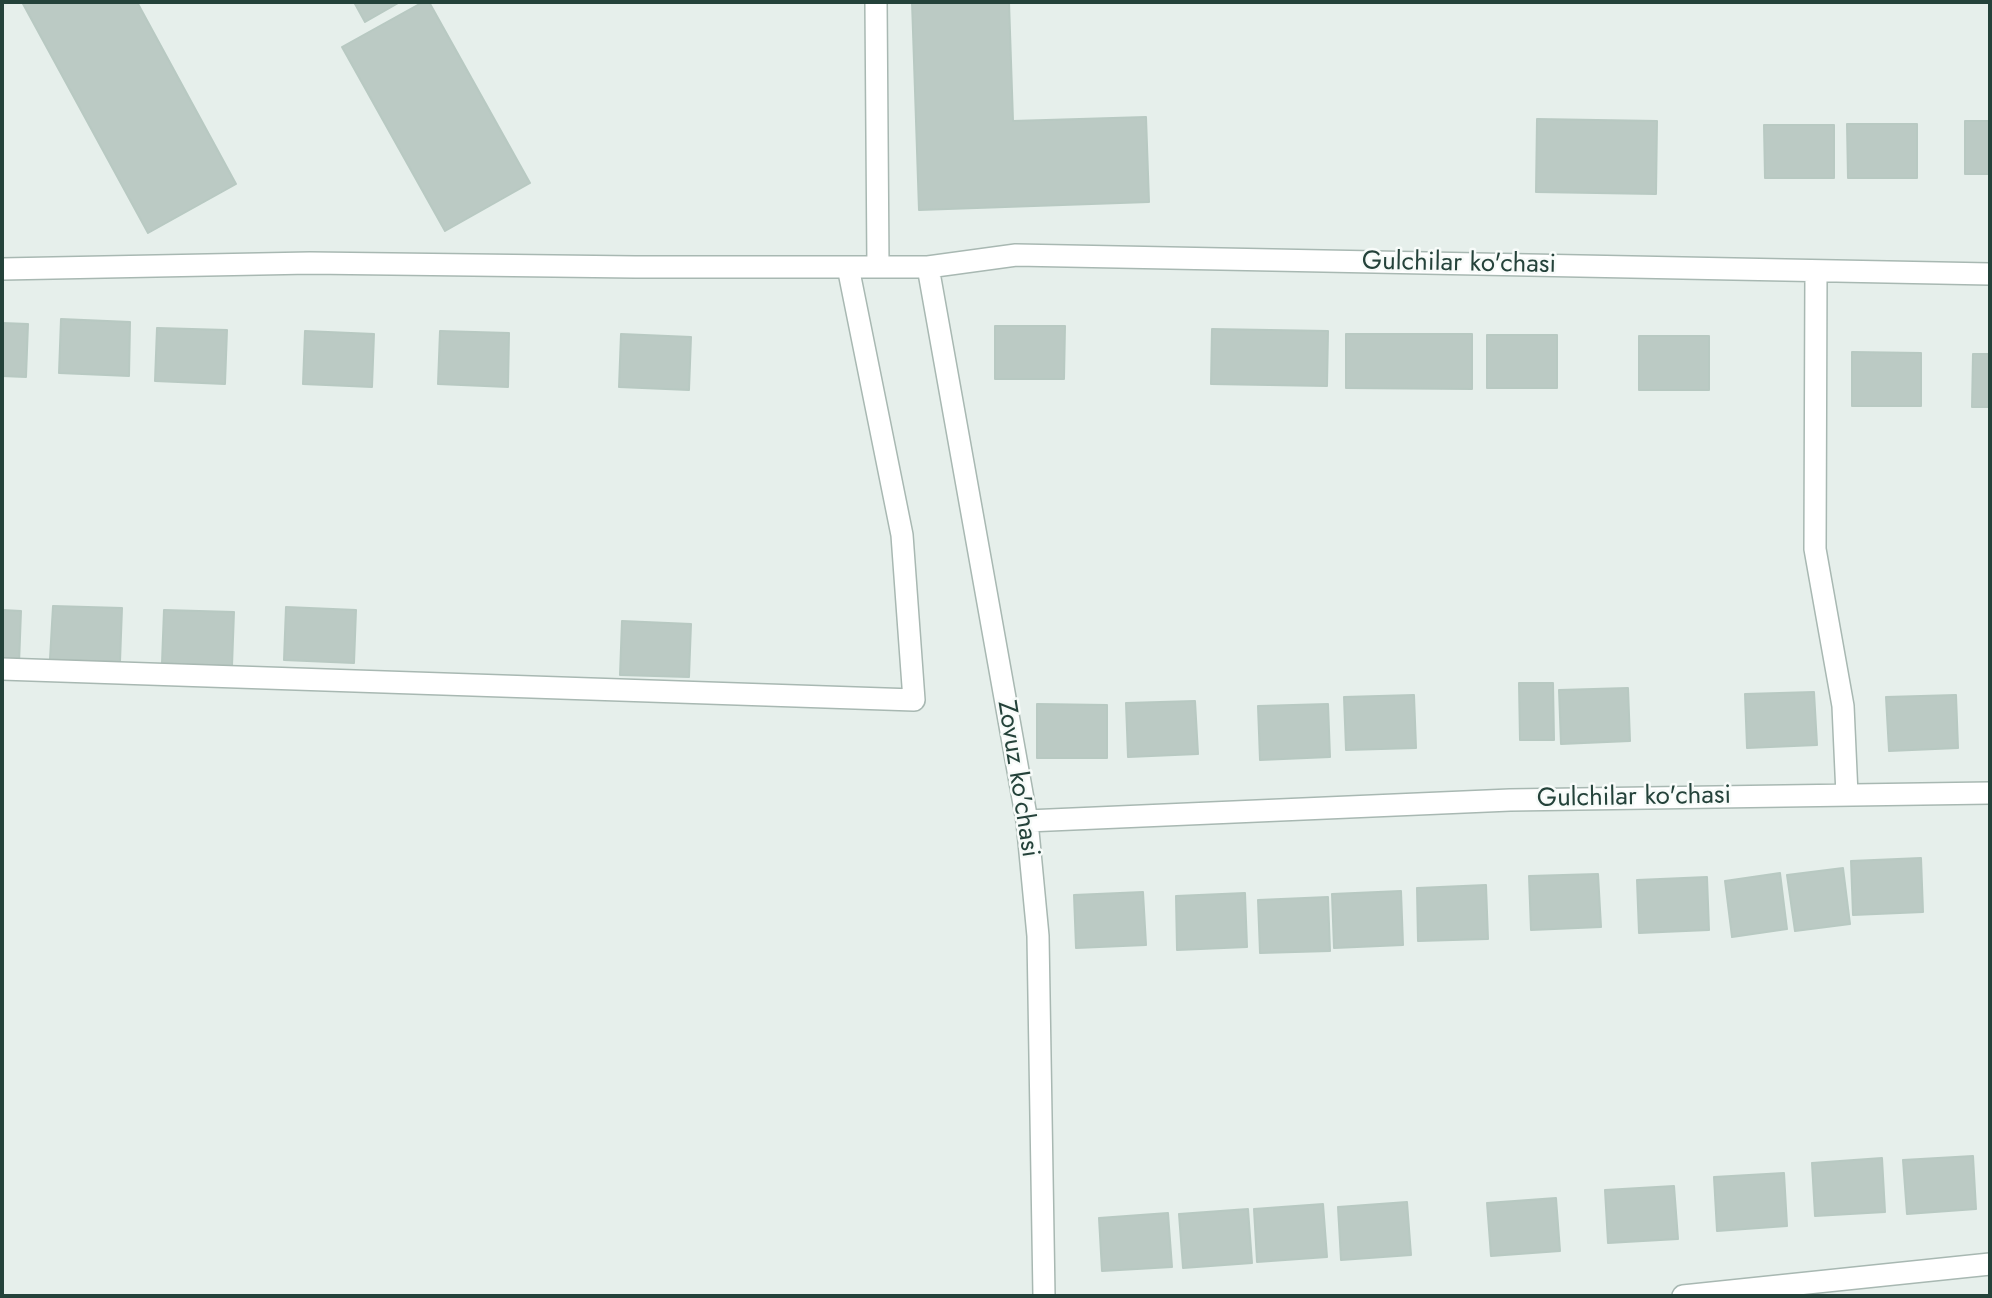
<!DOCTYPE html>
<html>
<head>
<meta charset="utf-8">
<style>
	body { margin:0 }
	#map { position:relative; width:1992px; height:1298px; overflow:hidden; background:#e6efeb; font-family:Jost,sans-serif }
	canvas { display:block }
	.frame { position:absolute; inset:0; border:4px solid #24423a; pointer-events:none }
</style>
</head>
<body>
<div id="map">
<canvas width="1992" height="1298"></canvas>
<div class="frame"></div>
</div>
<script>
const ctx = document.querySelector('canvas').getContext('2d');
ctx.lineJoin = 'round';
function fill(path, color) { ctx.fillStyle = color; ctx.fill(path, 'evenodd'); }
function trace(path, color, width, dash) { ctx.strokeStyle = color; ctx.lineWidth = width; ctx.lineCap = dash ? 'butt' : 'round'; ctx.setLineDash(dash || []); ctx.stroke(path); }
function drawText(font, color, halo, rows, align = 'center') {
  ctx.font = font + ' Jost,sans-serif'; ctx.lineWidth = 5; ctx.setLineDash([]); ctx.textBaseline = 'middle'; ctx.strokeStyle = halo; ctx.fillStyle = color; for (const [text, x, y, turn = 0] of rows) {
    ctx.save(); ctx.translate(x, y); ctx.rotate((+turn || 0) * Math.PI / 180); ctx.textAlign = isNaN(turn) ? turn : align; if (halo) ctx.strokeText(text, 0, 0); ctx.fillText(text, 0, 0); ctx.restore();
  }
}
const building = new Path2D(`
	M22,2H137L236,184L148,233Z
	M354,2H400L365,22Z
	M423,2H429L530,183L445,231L342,47Z
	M912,2H1009L1013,121L1146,117L1149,202L919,210Z
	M1537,119L1657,121L1656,194L1536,192Z
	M1965,121H1990V174H1965Z
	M1847,124H1917V178H1848Z
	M1764,125H1834V178H1765Z
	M61,319L130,322L129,376L59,373Z
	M2,323L28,324L26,377L2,376Z
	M995,326H1065L1064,379H995Z
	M157,328L227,330L225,384L155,381Z
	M1212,329L1328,331L1327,386L1211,384Z
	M305,331L374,334L372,387L303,384Z
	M440,331L509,333L508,387L438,384Z
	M621,334L691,337L689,390L619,387Z
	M1346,334H1472V389L1346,388Z
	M1487,335H1557V388H1487Z
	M1639,336H1709V390H1639Z
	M1852,352L1921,353V406H1852Z
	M1973,354H1990V407H1972Z
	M53,606L122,608L120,662L50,659Z
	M286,607L356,610L354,663L284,660Z
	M2,610L21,611L19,664L2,663Z
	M164,610L234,612L232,666L162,663Z
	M622,621L691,624L689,677L620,675Z
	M1519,683H1553L1554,740H1520Z
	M1628,688L1630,741L1561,744L1559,690Z
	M1814,692L1817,745L1747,748L1745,694Z
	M1414,695L1416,748L1346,750L1344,697Z
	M1956,695L1958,748L1889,751L1886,697Z
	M1195,701L1198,754L1128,757L1126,703Z
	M1037,704L1107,705V758H1037Z
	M1328,704L1330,757L1260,760L1258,706Z
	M1921,858L1923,912L1853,915L1851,861Z
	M1843,868L1850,924L1795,931L1787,875Z
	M1780,873L1787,929L1732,937L1725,881Z
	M1598,874L1601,927L1531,930L1529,876Z
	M1707,877L1709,930L1639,933L1637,880Z
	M1486,885L1488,939L1418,941L1417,888Z
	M1401,891L1403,945L1334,948L1332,894Z
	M1143,892L1146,945L1076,948L1074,895Z
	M1245,893L1247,947L1177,950L1176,896Z
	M1328,897L1330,951L1260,953L1258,900Z
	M1973,1156L1976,1209L1907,1214L1903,1160Z
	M1882,1158L1885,1212L1815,1216L1812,1163Z
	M1784,1173L1787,1226L1717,1231L1714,1177Z
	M1674,1186L1678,1239L1608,1243L1605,1190Z
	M1556,1198L1560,1251L1491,1256L1487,1203Z
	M1407,1202L1411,1255L1341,1260L1338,1207Z
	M1323,1204L1327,1257L1257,1262L1254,1209Z
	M1248,1209L1252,1263L1183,1268L1179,1214Z
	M1168,1213L1172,1267L1102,1271L1099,1218Z`);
fill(building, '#bbcac4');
trace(building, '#b8c9c2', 2);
const street = new Path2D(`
	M876,2L878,267
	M928,267L1027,821L1038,936L1044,1296
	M2,269L310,263L635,267H928L1016,255L1990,274
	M1816,271L1815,549L1843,706L1847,795
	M2,669L914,700L902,535L848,267
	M1027,821L1510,800L1990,793
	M1683,1296L1990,1264`);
trace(street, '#a8b8b2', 24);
trace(street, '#fff', 21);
drawText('26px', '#24423a', '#f7fbf9', [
	["Gulchilar ko'chasi",1459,264,1],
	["Zovuz ko'chasi",1017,779,81],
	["Gulchilar ko'chasi",1634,798,-1]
]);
</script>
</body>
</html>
